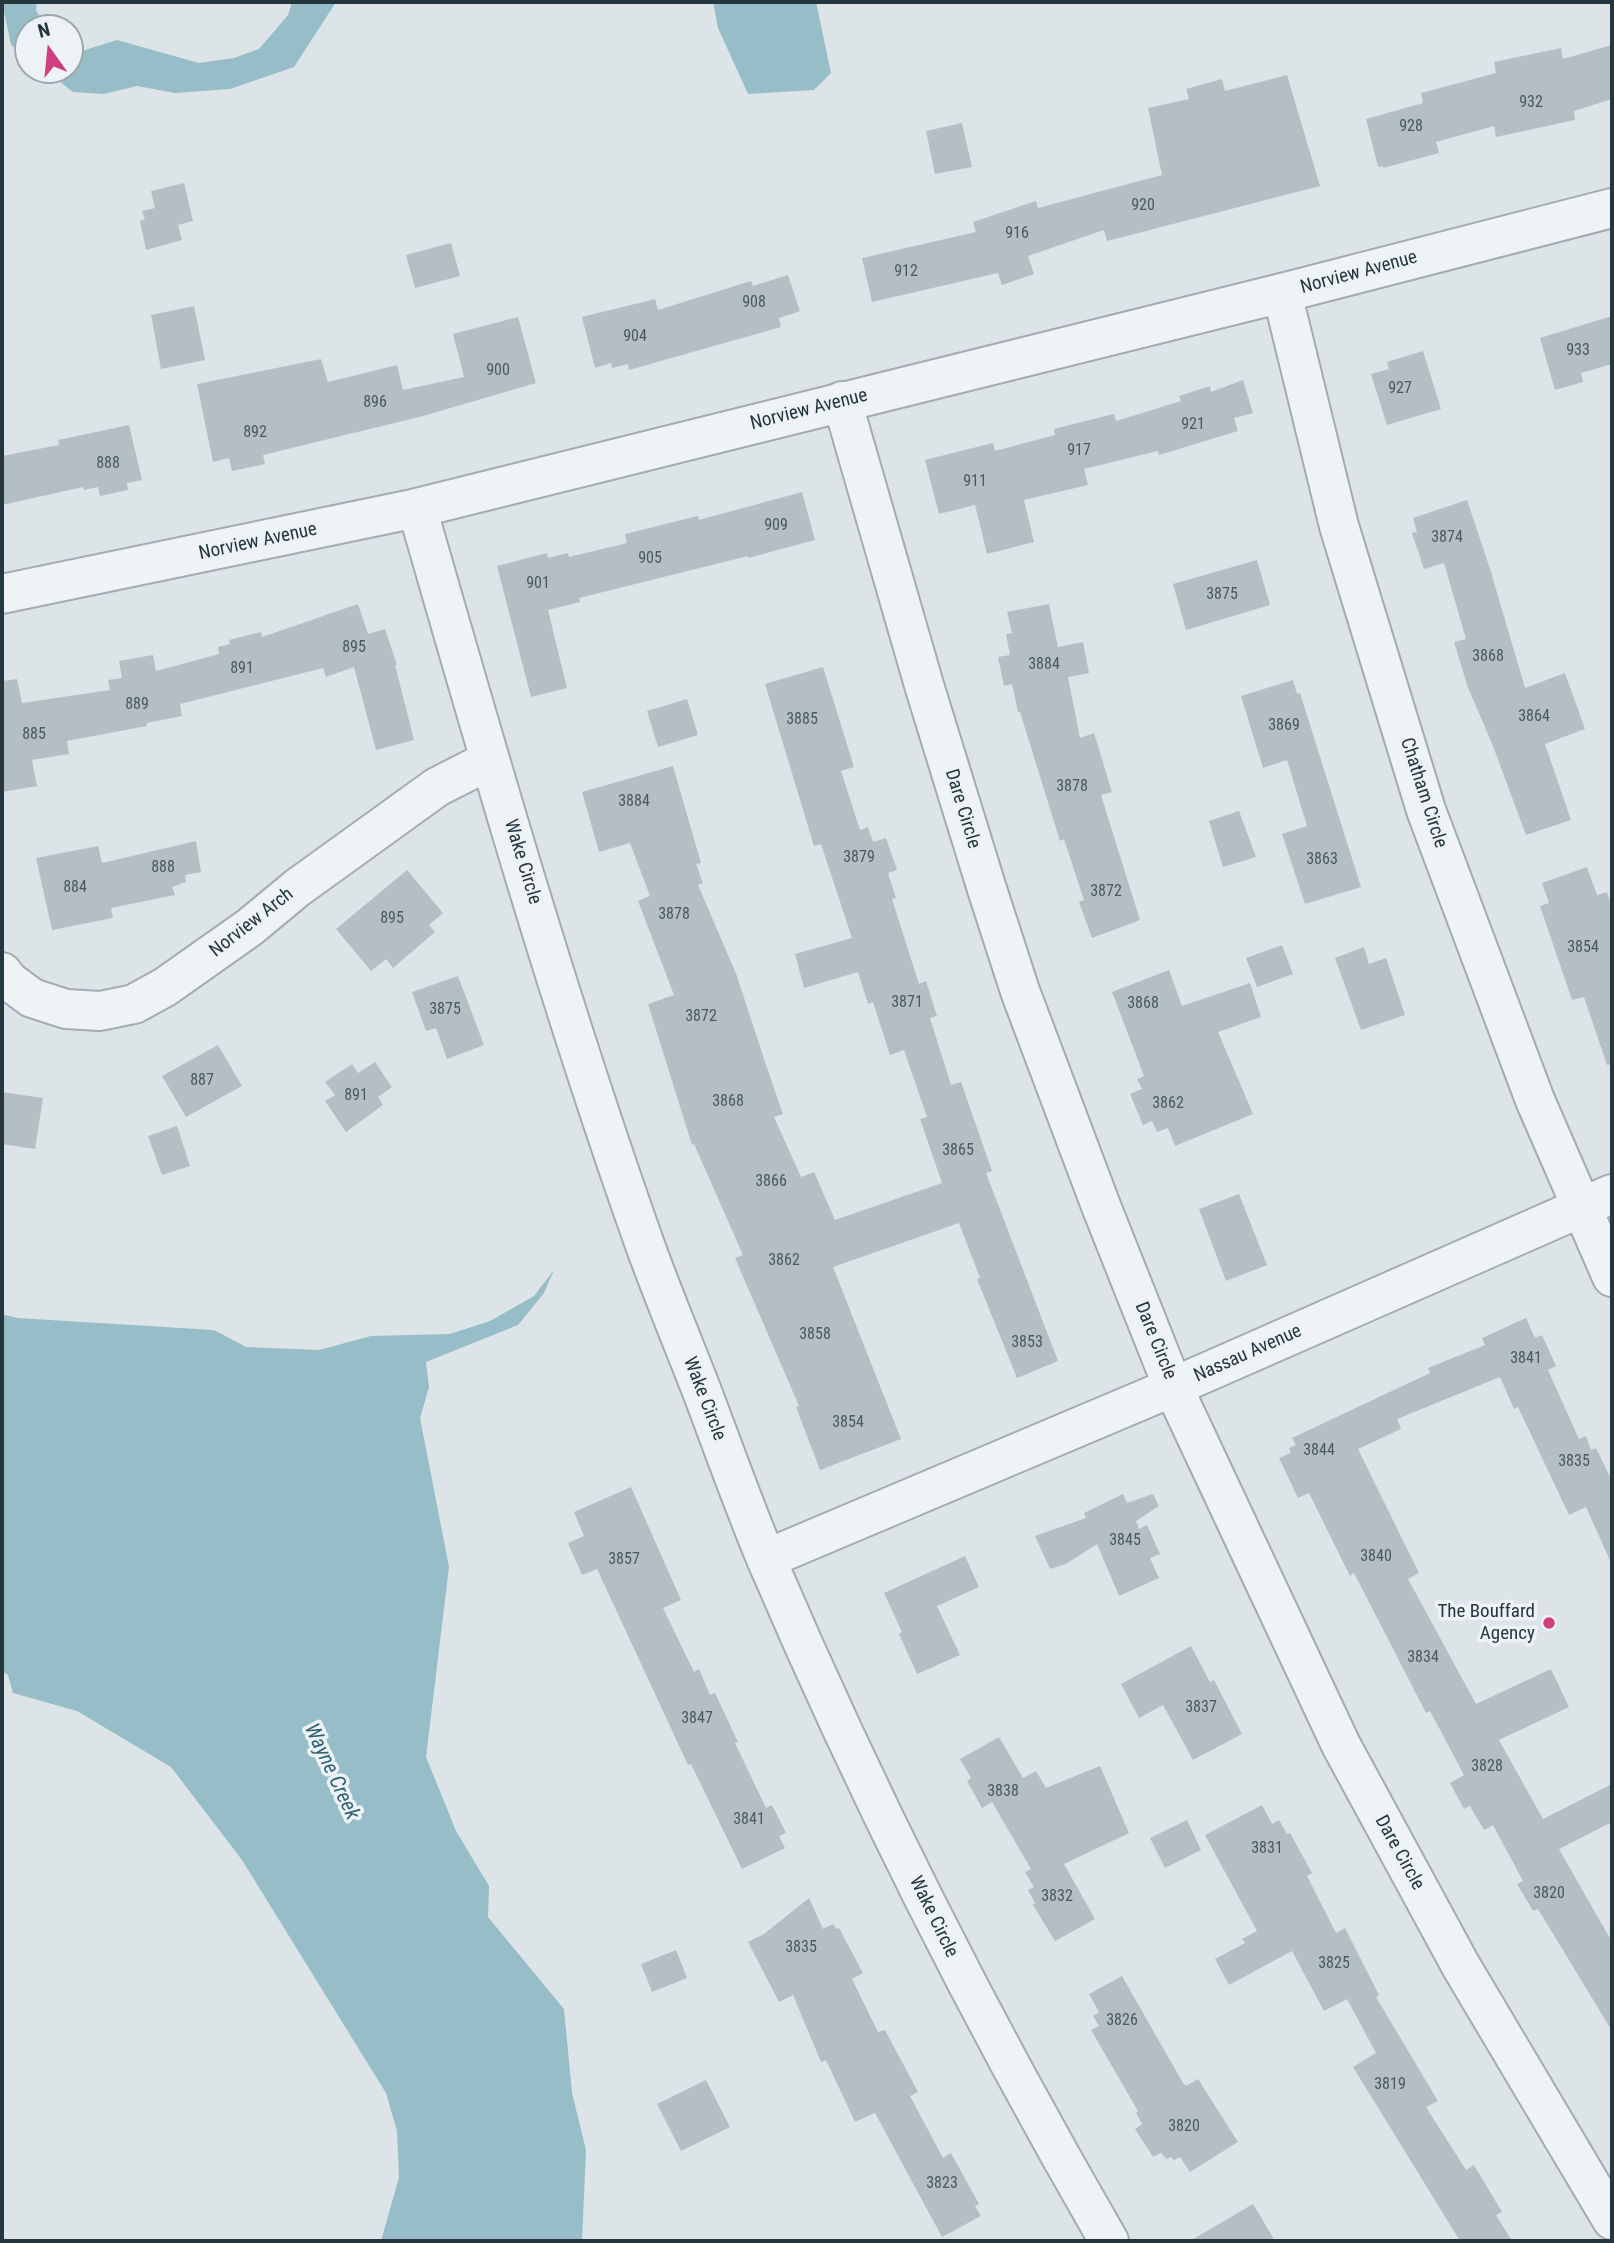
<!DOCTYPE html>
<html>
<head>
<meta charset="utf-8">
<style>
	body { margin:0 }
	#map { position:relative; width:1614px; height:2243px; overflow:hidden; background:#dde4e7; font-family:"Roboto Condensed",sans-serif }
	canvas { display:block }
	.frame { position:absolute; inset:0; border:4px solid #26363e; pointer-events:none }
	.north { position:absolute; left:14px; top:14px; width:70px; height:70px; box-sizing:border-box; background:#ecf2f5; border:2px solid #9da7ac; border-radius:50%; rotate:345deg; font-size:19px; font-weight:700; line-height:28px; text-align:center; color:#26363e }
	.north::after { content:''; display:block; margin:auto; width:24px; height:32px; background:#cf3f7f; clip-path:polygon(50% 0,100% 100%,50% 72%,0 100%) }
</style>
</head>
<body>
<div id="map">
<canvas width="1614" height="2243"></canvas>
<div class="frame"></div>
<div class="north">N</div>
</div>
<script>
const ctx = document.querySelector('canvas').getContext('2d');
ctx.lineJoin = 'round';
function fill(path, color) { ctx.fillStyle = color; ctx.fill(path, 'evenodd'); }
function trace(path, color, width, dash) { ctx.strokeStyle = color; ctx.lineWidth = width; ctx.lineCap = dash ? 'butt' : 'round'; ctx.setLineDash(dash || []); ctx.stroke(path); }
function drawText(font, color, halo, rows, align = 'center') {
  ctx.font = font + ' "Roboto Condensed",sans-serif'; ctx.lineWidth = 7; ctx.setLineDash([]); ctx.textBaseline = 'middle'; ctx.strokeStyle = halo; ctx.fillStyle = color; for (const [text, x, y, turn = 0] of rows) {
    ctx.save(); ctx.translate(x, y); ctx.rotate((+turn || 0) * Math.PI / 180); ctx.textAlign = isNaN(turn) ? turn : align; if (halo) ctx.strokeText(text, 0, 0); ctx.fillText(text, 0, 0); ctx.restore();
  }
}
fill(new Path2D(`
	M2,2H37L36,10L45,28H28V57L11,45Z
	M292,2H336L294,67L230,89L175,93L137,86L104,94L73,92L45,70H70V50H85L117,40L199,63L234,58L259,49L288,15Z
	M713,2H816L831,73L814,90L748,94L718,28Z
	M554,1270L544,1293L518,1325L426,1362L429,1387L420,1418L449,1567L426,1757L456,1831L489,1886L488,1917L564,2009L572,2093L586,2150L582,2241H381L399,2177L397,2131L386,2093L242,1860L171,1767L77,1711L13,1693L8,1675L2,1671V1314L17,1318L214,1330L246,1347L319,1350L371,1336L450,1334L490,1321L534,1296Z`), '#97bdc8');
fill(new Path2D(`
	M1612,45V99L1574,111L1575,120L1496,137L1494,126L1436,142L1439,153L1383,168V166L1378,167L1366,119L1423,103L1421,93L1496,73L1494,62L1561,48L1563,59Z
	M1287,75L1320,186L1107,241L1104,230L1028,256L1034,274L1002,285L998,273L872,302L862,258L976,232L973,222L1036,201L1038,208L1162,175L1148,108L1189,99L1186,89L1222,79L1225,91Z
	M962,123L972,167L935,174L926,131Z
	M184,183L193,221L178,225L182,240L146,250L140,221L145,219L142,211L155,208L151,191Z
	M451,243L460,276L415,288L406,255Z
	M788,275L800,311L779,318L781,327L629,370L628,364L612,368L611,363L595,368L582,317L655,299L658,310L751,281L753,286Z
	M194,306L205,360L161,369L151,315Z
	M1612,316V364L1581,373L1583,382L1555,390L1540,338Z
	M518,317L536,383L423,416L263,455L265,464L232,471L229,458L213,462L197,384L321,359L328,382L397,365L403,390L464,377L453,334Z
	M1423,351L1441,409L1387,425L1371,374L1389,369L1387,362Z
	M1243,380L1253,413L1234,418L1238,431L1159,455L1158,451L1084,469L1088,485L1024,500L1034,542L987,554L975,505L939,514L925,460L993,443L995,451L1055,435L1054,429L1114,414L1116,421L1181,401L1179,396L1210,386L1211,392Z
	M129,425L142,480L127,483L128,490L100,496L98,487L84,490L83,487L2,505V456L59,445L58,440Z
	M802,492L815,540L748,558V556L579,598L580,602L548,610L567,688L531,697L497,566L547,553L548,558L568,553L569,557L627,543L625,534L698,516L699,520Z
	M1467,500L1491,572L1525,688L1565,673L1585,729L1545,744L1571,820L1526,835L1491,741L1468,688L1454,642L1466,639L1444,563L1424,569L1412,533L1417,532L1413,518Z
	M1257,560L1270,605L1186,630L1173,584Z
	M358,604L368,634L385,629L397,665H395L414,740L376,750L354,667L326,677L323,668L180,704L182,716L147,723V726L67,741L69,754L32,760L37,786L2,792V681L17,679L22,703L110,690L108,680L122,678L119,661L153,655L156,671L219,654L218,647L230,644L229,640L261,632L262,637Z
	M1049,604L1058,647L1083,642L1089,673L1068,677L1080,738L1094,733L1112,792L1101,795L1140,920L1092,938L1079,902L1084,900L1064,839L1060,841L1020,712H1018L1012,684L1004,686L998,657L1010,655L1006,634L1012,633L1007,612Z
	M823,667L854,767L841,771L860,830L868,827L873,842L886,838L897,870L888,873L896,898L892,899L919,984L926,981L937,1016L930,1018L951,1085L961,1082L992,1171L986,1173L1058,1361L1017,1378L977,1279L980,1278L959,1223L833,1267L901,1439L820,1470L796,1407L799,1406L735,1258L743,1255L694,1144L692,1145L648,1004L674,995L638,901L650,896L630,843L599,852L582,792L673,766L701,863L696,864L703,883L698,885L737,976L764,1059L783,1114L774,1117L801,1177L814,1172L835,1220L942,1183L920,1119L927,1117L904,1050L890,1055L873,1002L868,1004L858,972L804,988L795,954L852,938L821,844L814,846L765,684Z
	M1293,680L1297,694L1300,693L1361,887L1305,904L1282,834L1307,826L1287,760L1263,768L1241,696Z
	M687,699L698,735L658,747L647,711Z
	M1239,811L1256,857L1223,867L1209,821Z
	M196,841L201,872L185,875L186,882L172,887L175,895L111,908L113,918L52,930L36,858L98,846L102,863Z
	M1587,867L1597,895L1607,892L1612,908V1064L1607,1065L1584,997L1572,1000L1540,906L1549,903L1542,883Z
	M407,870L443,913L429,925L435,932L393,968L386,959L371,971L336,929Z
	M1282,945L1293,974L1257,987L1246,958Z
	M1364,947L1369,964L1386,958L1405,1015L1361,1030L1335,958Z
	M1169,970L1182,1006L1250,983L1261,1017L1218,1032L1253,1114L1175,1146L1168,1128L1157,1132L1152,1121L1143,1125L1130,1094L1142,1089L1137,1079L1144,1076L1112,992Z
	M458,976L484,1045L447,1059L436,1028L426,1031L412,992Z
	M218,1045L242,1086L186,1117L162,1076Z
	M375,1062L392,1087L378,1097L383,1105L346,1132L325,1101L335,1095L325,1082L352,1064L358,1073Z
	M2,1092L43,1098L35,1149L2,1144Z
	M177,1126L190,1166L162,1175L148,1136Z
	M1239,1194L1267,1265L1226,1281L1199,1209Z
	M1526,1318L1535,1338L1542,1335L1556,1366L1548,1370L1579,1439L1586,1436L1591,1450L1596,1448L1612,1481V1565L1586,1507L1569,1515L1518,1407L1514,1409L1500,1377L1397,1419L1401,1429L1358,1449L1419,1573L1408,1579L1476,1704L1551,1669L1569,1707L1499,1740L1543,1819L1612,1784V1822L1559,1849L1612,1942V2031L1538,1909L1533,1911L1517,1884L1523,1881L1493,1825L1484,1830L1470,1806L1464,1809L1450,1783L1464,1775L1430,1711L1426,1713L1354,1573L1350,1576L1309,1493L1298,1498L1279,1458L1291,1453L1289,1448L1296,1445L1292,1438L1430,1373L1428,1368L1485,1345L1482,1338Z
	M631,1487L681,1600L663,1608L694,1672L699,1669L710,1695L715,1693L738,1742L735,1743L766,1808L772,1805L786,1833L779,1836L785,1848L742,1869L691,1764L688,1765L597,1569L582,1575L568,1543L584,1536L574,1512Z
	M1123,1494L1127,1503L1153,1494L1159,1506L1136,1521L1139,1529L1147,1525L1160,1554L1150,1558L1159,1578L1119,1596L1097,1544L1066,1564L1050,1569L1035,1536L1086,1518L1084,1513Z
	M965,1556L979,1587L937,1606L960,1655L917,1674L899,1634L902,1632L884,1593Z
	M1191,1646L1210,1682L1214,1680L1242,1734L1193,1760L1163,1705L1139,1718L1121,1684Z
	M999,1737L1023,1778L1036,1771L1046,1788L1100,1766L1129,1833L1064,1864L1095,1919L1055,1941L1033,1905L1035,1903L1028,1890L1034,1887L1025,1872L1031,1869L992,1802L982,1808L967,1781L971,1778L960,1759Z
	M1262,1805L1272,1824L1279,1820L1287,1834L1290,1833L1312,1873L1307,1876L1336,1933L1345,1928L1379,1995L1376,1997L1438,2101L1426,2107L1466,2170L1474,2165L1502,2212L1496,2215L1512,2241H1460L1353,2067L1376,2053L1347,1999L1324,2011L1292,1951L1229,1985L1215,1959L1245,1943L1242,1939L1257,1931L1205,1835Z
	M1187,1820L1201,1850L1165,1868L1150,1838Z
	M809,1898L823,1929L833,1924L836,1929L839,1928L863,1973L852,1979L878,2032L885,2030L918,2092L910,2096L943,2158L951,2153L979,2204L975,2206L981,2216L942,2237L875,2113L855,2122L826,2060L821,2062L793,1995L779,2002L748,1942L764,1934Z
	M676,1950L687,1978L652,1992L641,1964Z
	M1122,1976L1183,2083L1186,2086L1198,2079L1238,2142L1190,2172L1180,2157L1174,2160L1171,2157L1166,2159L1161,2153L1153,2157L1135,2129L1142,2124L1136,2113L1138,2111L1091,2030L1099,2026L1093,2016L1099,2012L1089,1994Z
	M706,2080L730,2127L681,2151L657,2104Z
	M1253,2204L1275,2241H1190Z`), '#b4bfc4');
const minor = new Path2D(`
	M1282,293L1339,526L1426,810L1535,1100L1612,1277
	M842,401L924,685L986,886L1020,991L1101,1206L1173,1387L1341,1745L1461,1966L1612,2220
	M417,508C488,755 559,1003 645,1245C663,1295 684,1345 703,1394C724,1450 744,1506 767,1561C867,1795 982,2022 1109,2241
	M2,972L9,981L32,998L66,1009L100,1011L134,1004L165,987L250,927L297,888L437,787L490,760
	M766,1559L1173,1387L1612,1194`);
const tertiary = new Path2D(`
	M2,594L417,508L1282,293L1612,208`);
trace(minor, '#a2acb1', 42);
trace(tertiary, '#a2acb1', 42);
trace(minor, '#eff3f5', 38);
trace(tertiary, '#eff3f5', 38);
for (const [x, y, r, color] of [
	[1549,1623,7,"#cf3f7f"]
]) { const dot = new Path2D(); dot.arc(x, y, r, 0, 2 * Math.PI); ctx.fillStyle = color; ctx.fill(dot); trace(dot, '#ecf2f5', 2.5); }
drawText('16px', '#4a5860', null, [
	["932",1531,103],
	["928",1411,127],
	["920",1143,206],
	["916",1017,234],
	["912",906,272],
	["908",754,303],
	["904",635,337],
	["933",1578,351],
	["900",498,371],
	["927",1400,389],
	["896",375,403],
	["921",1193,425],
	["892",255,433],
	["917",1079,451],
	["888",108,464],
	["911",975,482],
	["909",776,526],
	["3874",1447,538],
	["905",650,559],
	["901",538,584],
	["3875",1222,595],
	["895",354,648],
	["3868",1488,657],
	["3884",1044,665],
	["891",242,669],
	["889",137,705],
	["3864",1534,717],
	["3885",802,720],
	["3869",1284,726],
	["885",34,735],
	["3878",1072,787],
	["3884",634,802],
	["3879",859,858],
	["3863",1322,860],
	["888",163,868],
	["884",75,888],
	["3872",1106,892],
	["3878",674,915],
	["895",392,919],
	["3854",1583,948],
	["3871",907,1003],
	["3868",1143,1004],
	["3875",445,1010],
	["3872",701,1017],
	["887",202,1081],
	["891",356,1096],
	["3868",728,1102],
	["3862",1168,1104],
	["3865",958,1151],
	["3866",771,1182],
	["3862",784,1261],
	["3858",815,1335],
	["3853",1027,1343],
	["3841",1526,1359],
	["3854",848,1423],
	["3844",1319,1451],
	["3835",1574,1462],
	["3845",1125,1541],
	["3840",1376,1557],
	["3857",624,1560],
	["3834",1423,1658],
	["3837",1201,1708],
	["3847",697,1719],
	["3828",1487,1767],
	["3838",1003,1792],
	["3841",749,1820],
	["3831",1267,1849],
	["3820",1549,1894],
	["3832",1057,1897],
	["3835",801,1948],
	["3825",1334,1964],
	["3826",1122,2021],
	["3819",1390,2085],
	["3820",1184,2127],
	["3823",942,2184]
]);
drawText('19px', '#26363e', '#ecf2f5', [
	["Norview Avenue",1359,273,-15],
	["Norview Avenue",809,410,-14],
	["Norview Avenue",258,542,-12],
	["Chatham Circle",1423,793,72],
	["Dare Circle",962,809,73],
	["Wake Circle",522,862,73],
	["Norview Arch",252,923,-38],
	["Dare Circle",1155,1341,68],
	["Nassau Avenue",1248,1354,-24],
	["Wake Circle",704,1399,69],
	["Dare Circle",1399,1853,61],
	["Wake Circle",933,1917,64]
]);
drawText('19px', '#26363e', '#ecf2f5', [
	["The Bouffard",1535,1612],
	["Agency",1535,1634]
], 'right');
drawText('italic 21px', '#306172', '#ecf2f5', [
	["Wayne Creek",331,1772,65]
]);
</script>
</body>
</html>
